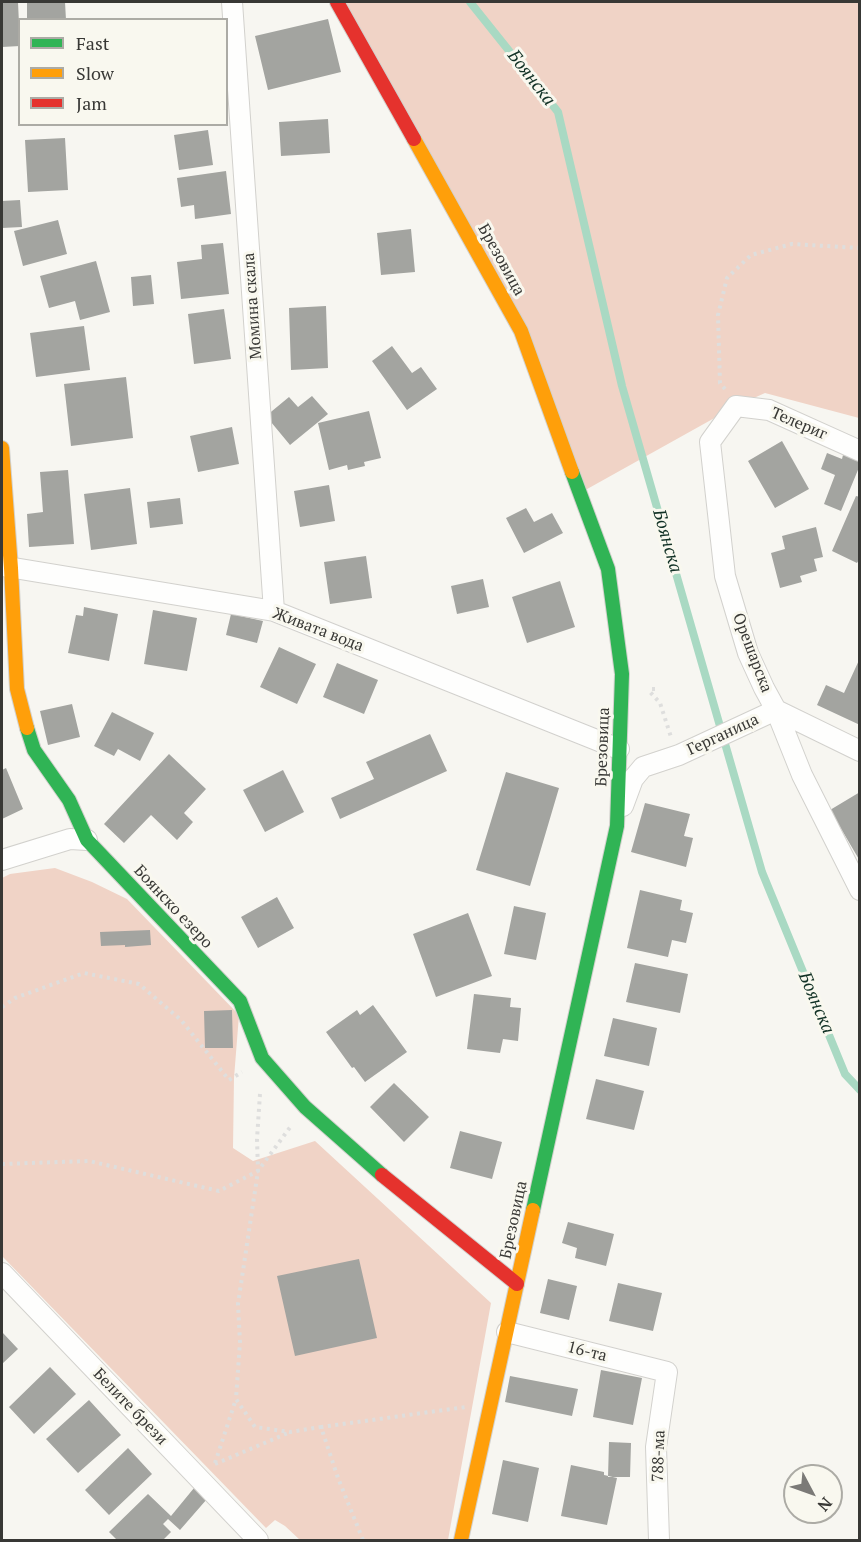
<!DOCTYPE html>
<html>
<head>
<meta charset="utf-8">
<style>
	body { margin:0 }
	#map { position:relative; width:861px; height:1542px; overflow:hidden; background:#f7f6f1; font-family:"PT Serif",serif }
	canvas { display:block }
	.frame { position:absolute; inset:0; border:3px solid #383835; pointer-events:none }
	.legend { position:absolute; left:18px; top:18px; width:210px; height:108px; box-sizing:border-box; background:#f9f8ef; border:2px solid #acaba5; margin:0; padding:8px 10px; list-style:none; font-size:18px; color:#383835 }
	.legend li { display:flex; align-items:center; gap:12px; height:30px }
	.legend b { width:30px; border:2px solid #acaba5 }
	.north { position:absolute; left:783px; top:1464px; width:60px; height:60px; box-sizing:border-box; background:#f9f8ef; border:2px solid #acaba5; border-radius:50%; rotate:131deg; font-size:16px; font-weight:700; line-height:24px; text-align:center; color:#383835 }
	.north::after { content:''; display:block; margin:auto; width:21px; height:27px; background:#7b7a77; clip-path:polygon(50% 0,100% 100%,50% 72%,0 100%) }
</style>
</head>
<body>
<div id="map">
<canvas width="861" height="1542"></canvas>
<div class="frame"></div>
<ul class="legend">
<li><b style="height:8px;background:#30b455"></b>Fast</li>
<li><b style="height:8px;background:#ff9f0a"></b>Slow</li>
<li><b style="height:8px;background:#e5322d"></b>Jam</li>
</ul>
<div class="north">N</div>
</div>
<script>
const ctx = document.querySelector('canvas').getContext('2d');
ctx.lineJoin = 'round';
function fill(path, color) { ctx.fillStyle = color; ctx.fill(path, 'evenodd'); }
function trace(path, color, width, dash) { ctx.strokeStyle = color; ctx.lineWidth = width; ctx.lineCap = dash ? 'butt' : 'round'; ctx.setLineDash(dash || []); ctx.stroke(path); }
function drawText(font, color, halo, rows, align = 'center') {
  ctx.font = font + ' "PT Serif",serif'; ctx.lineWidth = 6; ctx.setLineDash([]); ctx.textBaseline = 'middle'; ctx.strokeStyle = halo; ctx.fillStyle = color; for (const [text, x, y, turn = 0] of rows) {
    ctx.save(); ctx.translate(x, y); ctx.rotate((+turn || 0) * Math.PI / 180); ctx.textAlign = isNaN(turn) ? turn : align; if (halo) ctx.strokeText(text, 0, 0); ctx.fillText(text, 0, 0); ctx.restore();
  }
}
fill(new Path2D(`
	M337,2H859V418L765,393L736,406L580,493L521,331Z
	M55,868L92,882L127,899L239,1015L234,1078L233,1148L253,1161L315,1141L491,1303L448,1540H300L285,1526L275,1520L266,1528L2,1256V878L10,874Z`), '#f0d3c6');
trace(new Path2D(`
	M470,2L558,112L622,386L762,872L845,1074L860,1090`), '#a9d9c3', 8);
fill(new Path2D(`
	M2,2H18L20,46L2,47Z
	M27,2H65L66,20H27Z
	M328,19L341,72L268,90L255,36Z
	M328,119L330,153L281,156L279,122Z
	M208,130L213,165L179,170L174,135Z
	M65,138L68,190L28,192L25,140Z
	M226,171L231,214L195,219L194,205L181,207L177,178Z
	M20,200L22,227L2,228V201Z
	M58,220L67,254L23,266L14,231Z
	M411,229L415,272L381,275L377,233Z
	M223,243L229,294L181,299L177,262L202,259L201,245Z
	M96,261L110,312L80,320L75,301L49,308L40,276Z
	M151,275L154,304L133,306L131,277Z
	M326,306L328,368L291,370L289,308Z
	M224,309L231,359L194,364L188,314Z
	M84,326L90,370L36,377L30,333Z
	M392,346L412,373L421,367L437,389L407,410L372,361Z
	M126,377L133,438L71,446L64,384Z
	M312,396L328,414L290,445L266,416L289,397L298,407Z
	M369,411L381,458L364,462L365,466L348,470L347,465L329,470L318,423Z
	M232,427L239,464L198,472L190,436Z
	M782,441L809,489L775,508L748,461Z
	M827,453L842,459L843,455L860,461V465L841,511L824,504L835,475L821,469Z
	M68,470L74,544L29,547L27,514L43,512L40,472Z
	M329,485L335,521L300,527L294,491Z
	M130,488L137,544L91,550L84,494Z
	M856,496L860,497V558L857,563L832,551Z
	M180,498L183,524L150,528L147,502Z
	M526,508L534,522L552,513L563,533L524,553L506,518Z
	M816,527L823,557L814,559L817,571L800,576L802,582L780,588L771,553L785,549L782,536Z
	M366,556L372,598L330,604L324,562Z
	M483,579L489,607L457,614L451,586Z
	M560,581L575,627L527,643L512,597Z
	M84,607L118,614L109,661L68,653L76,615L83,616Z
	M153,610L197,618L187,671L144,664Z
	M231,614L263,621L257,643L226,635Z
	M279,647L316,664L297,704L260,687Z
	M860,658V725L817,705L826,685L844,693Z
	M337,663L378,680L364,714L323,697Z
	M72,704L80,737L48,745L40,711Z
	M112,712L154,733L140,761L118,749L114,756L94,746Z
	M430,734L447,771L340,819L331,798L374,779L366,762Z
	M169,754L206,789L184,813L193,822L177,840L151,815L124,843L104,824Z
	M6,768L23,809L2,819V770Z
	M283,770L304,812L265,832L243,790Z
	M506,772L559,788L530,886L476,870Z
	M860,792V861L830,810Z
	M645,803L690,814L684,836L693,838L686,867L631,852Z
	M640,890L682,900L680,910L693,913L686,943L672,940L668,957L627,948Z
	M277,897L294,928L258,948L241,917Z
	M514,906L546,913L536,960L504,954Z
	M468,913L492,976L436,997L413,934Z
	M150,930L151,945L125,947V945L101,946L100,932Z
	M635,963L688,974L680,1013L626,1002Z
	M474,994L511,998L510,1007L521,1008L518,1041L503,1039L500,1053L467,1049Z
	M373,1005L407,1052L365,1082L354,1067L352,1068L326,1032L357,1010L360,1015Z
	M232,1010L233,1048H205L204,1011Z
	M613,1018L657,1028L649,1066L604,1056Z
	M596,1079L644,1091L634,1130L586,1119Z
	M394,1083L429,1117L404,1142L370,1107Z
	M460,1131L502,1142L492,1179L450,1168Z
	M568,1222L614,1234L606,1266L575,1258L577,1248L562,1243Z
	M359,1259L377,1338L295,1356L277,1276Z
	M548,1279L577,1286L569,1320L540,1313Z
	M618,1283L662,1293L653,1331L609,1321Z
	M2,1332L18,1349L2,1364Z
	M50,1367L76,1394L34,1434L9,1407Z
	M601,1370L642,1378L633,1425L593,1417Z
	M510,1376L578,1389L572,1416L505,1402Z
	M89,1400L121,1435L78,1473L46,1439Z
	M609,1442L631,1443L630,1477H608Z
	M128,1448L152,1474L109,1515L85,1490Z
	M503,1460L539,1468L528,1522L492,1514Z
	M571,1465L604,1472V1475L617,1478L607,1525L561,1516Z
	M194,1488L207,1499L180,1530L168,1519L163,1524L171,1532L163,1540H117L109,1532L148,1494L171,1516Z`), '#a3a4a0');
const street = new Path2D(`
	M232,2L274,611
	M860,451L769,410L736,406L710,442L725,576L748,653L764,688L776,710L802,775L860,890
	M2,566L274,611L619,749
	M776,710L860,751
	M623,806L633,779L643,767L679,755L776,710
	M2,860L70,839L87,840
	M2,1273L258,1540
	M507,1332L667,1372L656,1447L659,1540`);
const fast = new Path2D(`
	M27,728L34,750L69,800L87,840L240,1001L262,1058L305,1107L382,1175
	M533,1210L617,826L622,674L608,569L572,472`);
const slow = new Path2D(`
	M414,139L521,331L572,472
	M2,448L11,568L17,689L27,728
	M461,1540L533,1210`);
const jam = new Path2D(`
	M337,2L414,139
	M382,1175L517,1284`);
trace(street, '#d2d1cd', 22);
trace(fast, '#d2d1cd', 16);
trace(slow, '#d2d1cd', 16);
trace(jam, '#d2d1cd', 16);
trace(new Path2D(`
	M725,389L720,383L718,315L727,278L751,255L792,244L860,248
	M655,689H652L650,692L660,703L671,737
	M2,1007L15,998L84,973L139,984L181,1020L229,1080L242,1072
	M260,1094L257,1139L258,1171L238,1304L240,1342L236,1399L255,1427L290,1432L321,1427
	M2,1164L89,1161L219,1191L258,1171L291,1126
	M215,1463L236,1399
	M215,1464L288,1433
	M363,1540L338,1478L321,1427L466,1407`), '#dededd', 4, [3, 4.5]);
trace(street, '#fefefd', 20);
trace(fast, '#30b455', 14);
trace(slow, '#ff9f0a', 14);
trace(jam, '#e5322d', 14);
drawText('16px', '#383835', '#f9f8ef', [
	["Брезовица",501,260,61],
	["Момина скала",253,306,-94],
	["Телериг",799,424,23],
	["Живата вода",318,630,21],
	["Орешарска",752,653,69],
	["Герганица",723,735,-25],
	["Брезовица",603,747,-88],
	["Боянско езеро",173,907,47],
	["Брезовица",514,1220,-78],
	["16-та",587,1352,14],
	["Белите брези",130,1407,46],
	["788-ма",659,1456,-88]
]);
drawText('italic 18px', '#113125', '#f9f8ef', [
	["Боянска",531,78,52],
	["Боянска",667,541,74],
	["Боянска",816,1003,67]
]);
</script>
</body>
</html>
